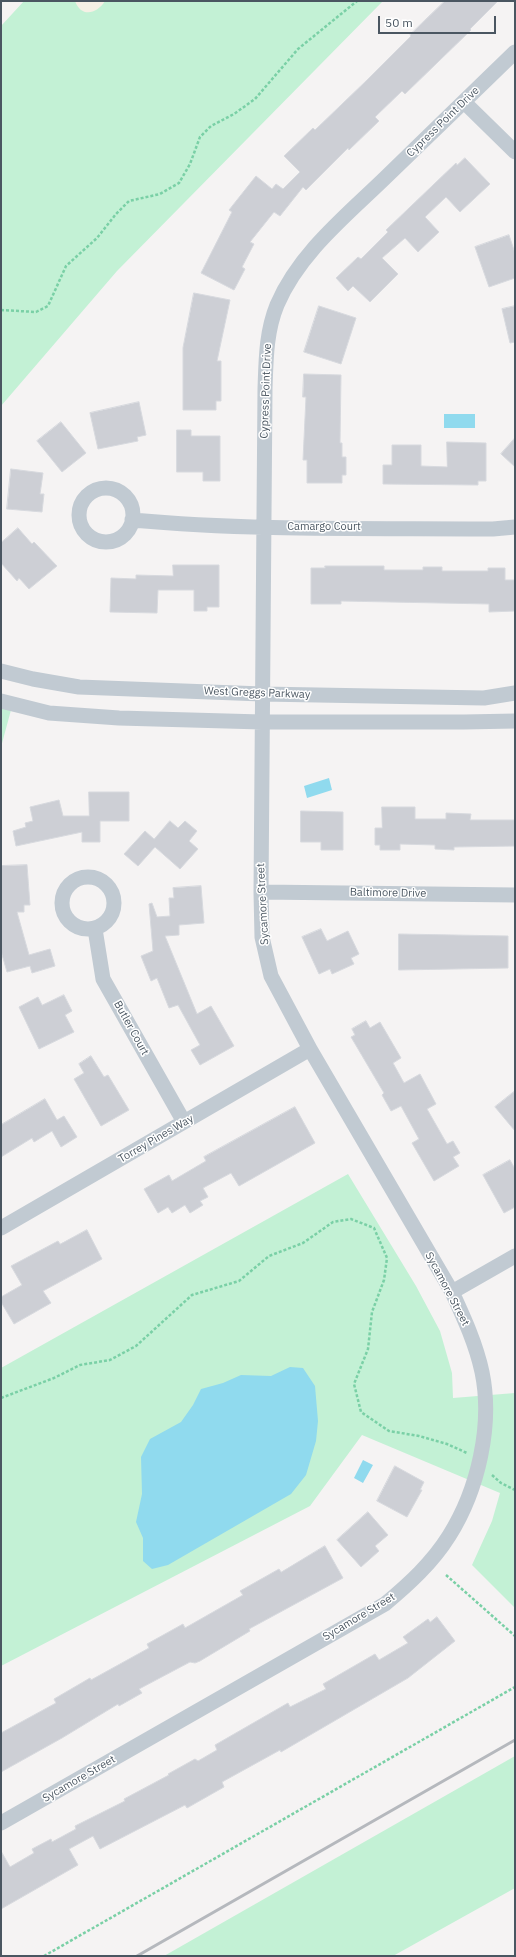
<!DOCTYPE html>
<html>
<head>
<meta charset="utf-8">
<style>
	body { margin:0 }
	#map { position:relative; width:516px; height:1957px; overflow:hidden; background:#f5f3f3; font-family:"IBM Plex Sans",sans-serif }
	canvas { display:block }
	.frame { position:absolute; inset:0; border:2px solid #4a5661; pointer-events:none }
	.scale { position:absolute; left:378px; top:16px; width:118px; height:18px; box-sizing:border-box; border:2px solid #4a5661; border-top:0; padding-left:5px; font-size:12px; line-height:14px; white-space:nowrap; color:#4a5661; -webkit-text-stroke:3px #fff; paint-order:stroke }
</style>
</head>
<body>
<div id="map">
<canvas width="516" height="1957"></canvas>
<div class="frame"></div>
<div class="scale">50 m</div>
</div>
<script>
const ctx = document.querySelector('canvas').getContext('2d');
ctx.lineJoin = 'round';
function fill(path, color) { ctx.fillStyle = color; ctx.fill(path, 'evenodd'); }
function trace(path, color, width, dash) { ctx.strokeStyle = color; ctx.lineWidth = width; ctx.lineCap = dash ? 'butt' : 'round'; ctx.setLineDash(dash || []); ctx.stroke(path); }
function drawText(font, color, halo, rows, align = 'center') {
  ctx.font = font + ' "IBM Plex Sans",sans-serif'; ctx.lineWidth = 3; ctx.setLineDash([]); ctx.textBaseline = 'middle'; ctx.strokeStyle = halo; ctx.fillStyle = color; for (const [text, x, y, turn = 0] of rows) {
    ctx.save(); ctx.translate(x, y); ctx.rotate((+turn || 0) * Math.PI / 180); ctx.textAlign = isNaN(turn) ? turn : align; if (halo) ctx.strokeText(text, 0, 0); ctx.fillText(text, 0, 0); ctx.restore();
  }
}
fill(new Path2D(`
	M24,1H383L117,271L1,406V26Z
	M1,707L11,710L1,747Z
	M348,1174L416,1286L440,1331L452,1373L453,1398L515,1393V1608L472,1565L492,1521L500,1493L362,1435L310,1506L1,1666V1368Z
	M515,1756V1888L393,1956H164Z`), '#c3f1d5');
fill(new Path2D(`
	M75,1H105C97,14 81,18 75,1Z`), '#f5f0e5');
fill(new Path2D(`
	M444,414H475V428H444Z
	M329,778L332,790L307,798L304,786Z
	M290,1367L303,1368L315,1386L318,1421L316,1441L306,1475L291,1494L168,1565L152,1569L143,1561V1538L136,1522L142,1494L141,1457L150,1439L181,1422L193,1405L201,1389L223,1383L241,1375L271,1376Z
	M363,1460L373,1465L363,1483L354,1478Z`), '#90daee');
const building = new Path2D(`
	M445,1H498L470,29L471,30L405,94L402,91L375,117L379,121L349,150L348,148L306,190L303,187L280,216L274,212L250,242L254,244L242,267L245,269L234,290L201,273L232,212L229,210L256,176L272,189L276,184L283,189L300,172L284,156L313,128L315,130L367,80L411,36L410,35Z
	M465,158L490,184L460,212L446,197L425,217L439,232L418,252L405,238L382,258L398,274L370,302L353,286L348,291L336,278L358,257L361,259L388,232L386,230L456,163L457,165Z
	M509,235L515,253V278L489,287L475,247Z
	M194,293L230,300L217,361H221V401H216V410H183V348Z
	M319,306L356,318L341,364L304,352Z
	M515,306V342L510,343L502,309Z
	M304,374L341,375L340,443H342V457H346V475H342V483H307V460H303L306,397H303Z
	M139,402L146,435L137,437L138,441L98,449L90,413Z
	M61,422L86,453L62,472L37,441Z
	M177,430H191V436H220V481H203V472H177Z
	M515,438V467L501,454Z
	M447,442L486,443V481H478V485L383,484V465H392V445H421V466L447,467Z
	M11,469L43,473L40,494H44L42,512L7,509Z
	M18,528L32,544L34,542L57,566L29,589L19,578L17,581L1,563V543Z
	M173,565H219V607H207V611H194V590H158L157,613L110,612L111,578L136,579V575L173,576Z
	M325,566H384V570H423V567H442V571H488V568H505V580H515V611L489,612V604L341,601V604H311V568H325Z
	M89,792H129V821H100V842H82V832L16,846L13,831L26,827L25,823L33,821L30,807L59,800L63,816H89Z
	M382,807H415V819H446V813L471,814L470,820H515V846L454,847V850L435,849V845L400,844V850H380V845H375V828H382Z
	M301,811L343,812V850H321V842H301Z
	M170,821L178,828L185,821L197,831L189,841L198,849L180,869L155,847L138,866L124,854L145,831L154,839Z
	M27,865L30,905H24V912H17L29,955L50,949L55,966L32,973L30,966L7,972L1,951V866Z
	M201,886L204,923L179,925V935L165,936L197,1014L211,1006L234,1046L200,1065L191,1050L200,1045L178,1005L169,1008L157,978L151,981L141,956L153,951L149,904L152,903L157,917L170,916L169,898H174L173,888Z
	M321,929L327,941L348,931L359,954L351,958L354,964L332,974L330,969L319,974L302,937Z
	M399,934L508,936V968L399,970Z
	M64,995L72,1011L65,1015L74,1032L39,1049L19,1007L38,997L42,1005Z
	M366,1021L370,1028L380,1022L401,1058L393,1063L404,1083L420,1074L436,1104L427,1109L447,1144L453,1141L460,1153L453,1157L459,1166L434,1181L412,1143L419,1139L401,1106L391,1111L382,1095L384,1093L351,1037L355,1035L352,1029Z
	M91,1056L104,1077L108,1075L129,1110L101,1126L74,1079L84,1073L79,1064Z
	M515,1091V1131L495,1107Z
	M45,1099L57,1120L64,1116L77,1137L61,1147L52,1131L34,1142L32,1138L1,1157V1125Z
	M295,1107L315,1143L239,1186L231,1173L203,1188L208,1197L200,1201L203,1205L190,1213L185,1205L172,1213L168,1207L158,1213L144,1189L169,1175L172,1181L206,1161L204,1157Z
	M510,1160L515,1169V1207L504,1213L483,1175Z
	M87,1230L102,1259L43,1291L51,1303L14,1324L1,1302V1297L22,1285L11,1266L58,1241L60,1244Z
	M395,1466L424,1482L420,1490H422L407,1517L377,1501Z
	M368,1512L388,1535L375,1546L379,1551L361,1567L337,1540Z
	M325,1546L343,1578L249,1629L250,1631L200,1661L195,1663L190,1662L139,1689L142,1693L119,1706L118,1704L62,1738L1,1772V1733L56,1703L54,1699L90,1678L91,1680L149,1648L147,1644L183,1624L185,1628L243,1595L240,1591L279,1569L281,1572Z
	M437,1617L455,1641L408,1678L281,1752L280,1750L222,1782L224,1787L187,1808L185,1805L100,1849L93,1836L69,1849L78,1865L1,1909V1851L10,1867L34,1853L32,1849L51,1839L52,1842L76,1829L75,1826L125,1801L124,1799L169,1775L168,1774L195,1759L198,1761L217,1750L215,1745L288,1703L290,1707L326,1689L323,1684L375,1654L379,1660L408,1643L403,1637L428,1619L430,1622Z`);
fill(building, '#cdcfd5');
trace(building, '#d7d9de', 1);
trace(new Path2D(`
	M1,310L36,312L48,306L66,266L97,238L116,214L129,201L160,194L179,183L190,164L200,137L211,126L234,114L255,99L298,49L357,1
	M1,1398L54,1378L80,1365L110,1360L136,1346L192,1295L239,1281L269,1256L303,1243L333,1222L351,1219L374,1228L387,1258L384,1280L372,1312L368,1349L354,1384L361,1412L389,1431L419,1436L447,1444L467,1453
	M492,1475L501,1483L515,1490
	M446,1575L515,1636
	M44,1956L515,1687`), '#7ad0a6', 2.5, [3, 2]);
trace(new Path2D(`
	M464,102L515,152
	M79 515a27 27 0 1 1 54 0a27 27 0 1 1-54 0Z
	M132,520C252,531 373,528 493,529L515,527
	M1,671L33,679L79,687L262,694L484,698L515,693
	M1,701L49,713L119,718L262,722H464L515,721
	M62 903a26 26 0 1 1 52 0a26 26 0 1 1-52 0Z
	M261,892L515,895
	M95,929L103,979L184,1122
	M1,1228L310,1049
	M452,1292L515,1256
	M1,1823L385,1604C409,1584 432,1563 449,1536C478,1490 493,1425 482,1372C476,1344 464,1318 452,1292L310,1049L271,976L262,937L261,892L265,389C266,360 266,332 277,305C299,253 347,215 386,177C429,135 472,94 515,52`), '#c1cad2', 15);
trace(new Path2D(`
	M137,1956L515,1740`), '#b5b8bd', 3);
drawText('11px', '#4a5661', '#fff', [
	["Cypress Point Drive",443,122,-44],
	["Cypress Point Drive",266,391,-88],
	["Camargo Court",324,527],
	["West Greggs Parkway",257,693,2],
	["Baltimore Drive",388,893,1],
	["Sycamore Street",263,904,-93],
	["Butler Court",131,1028,61],
	["Torrey Pines Way",156,1139,-30],
	["Sycamore Street",447,1289,62],
	["Sycamore Street",359,1617,-31],
	["Sycamore Street",79,1779,-30]
]);
</script>
</body>
</html>
